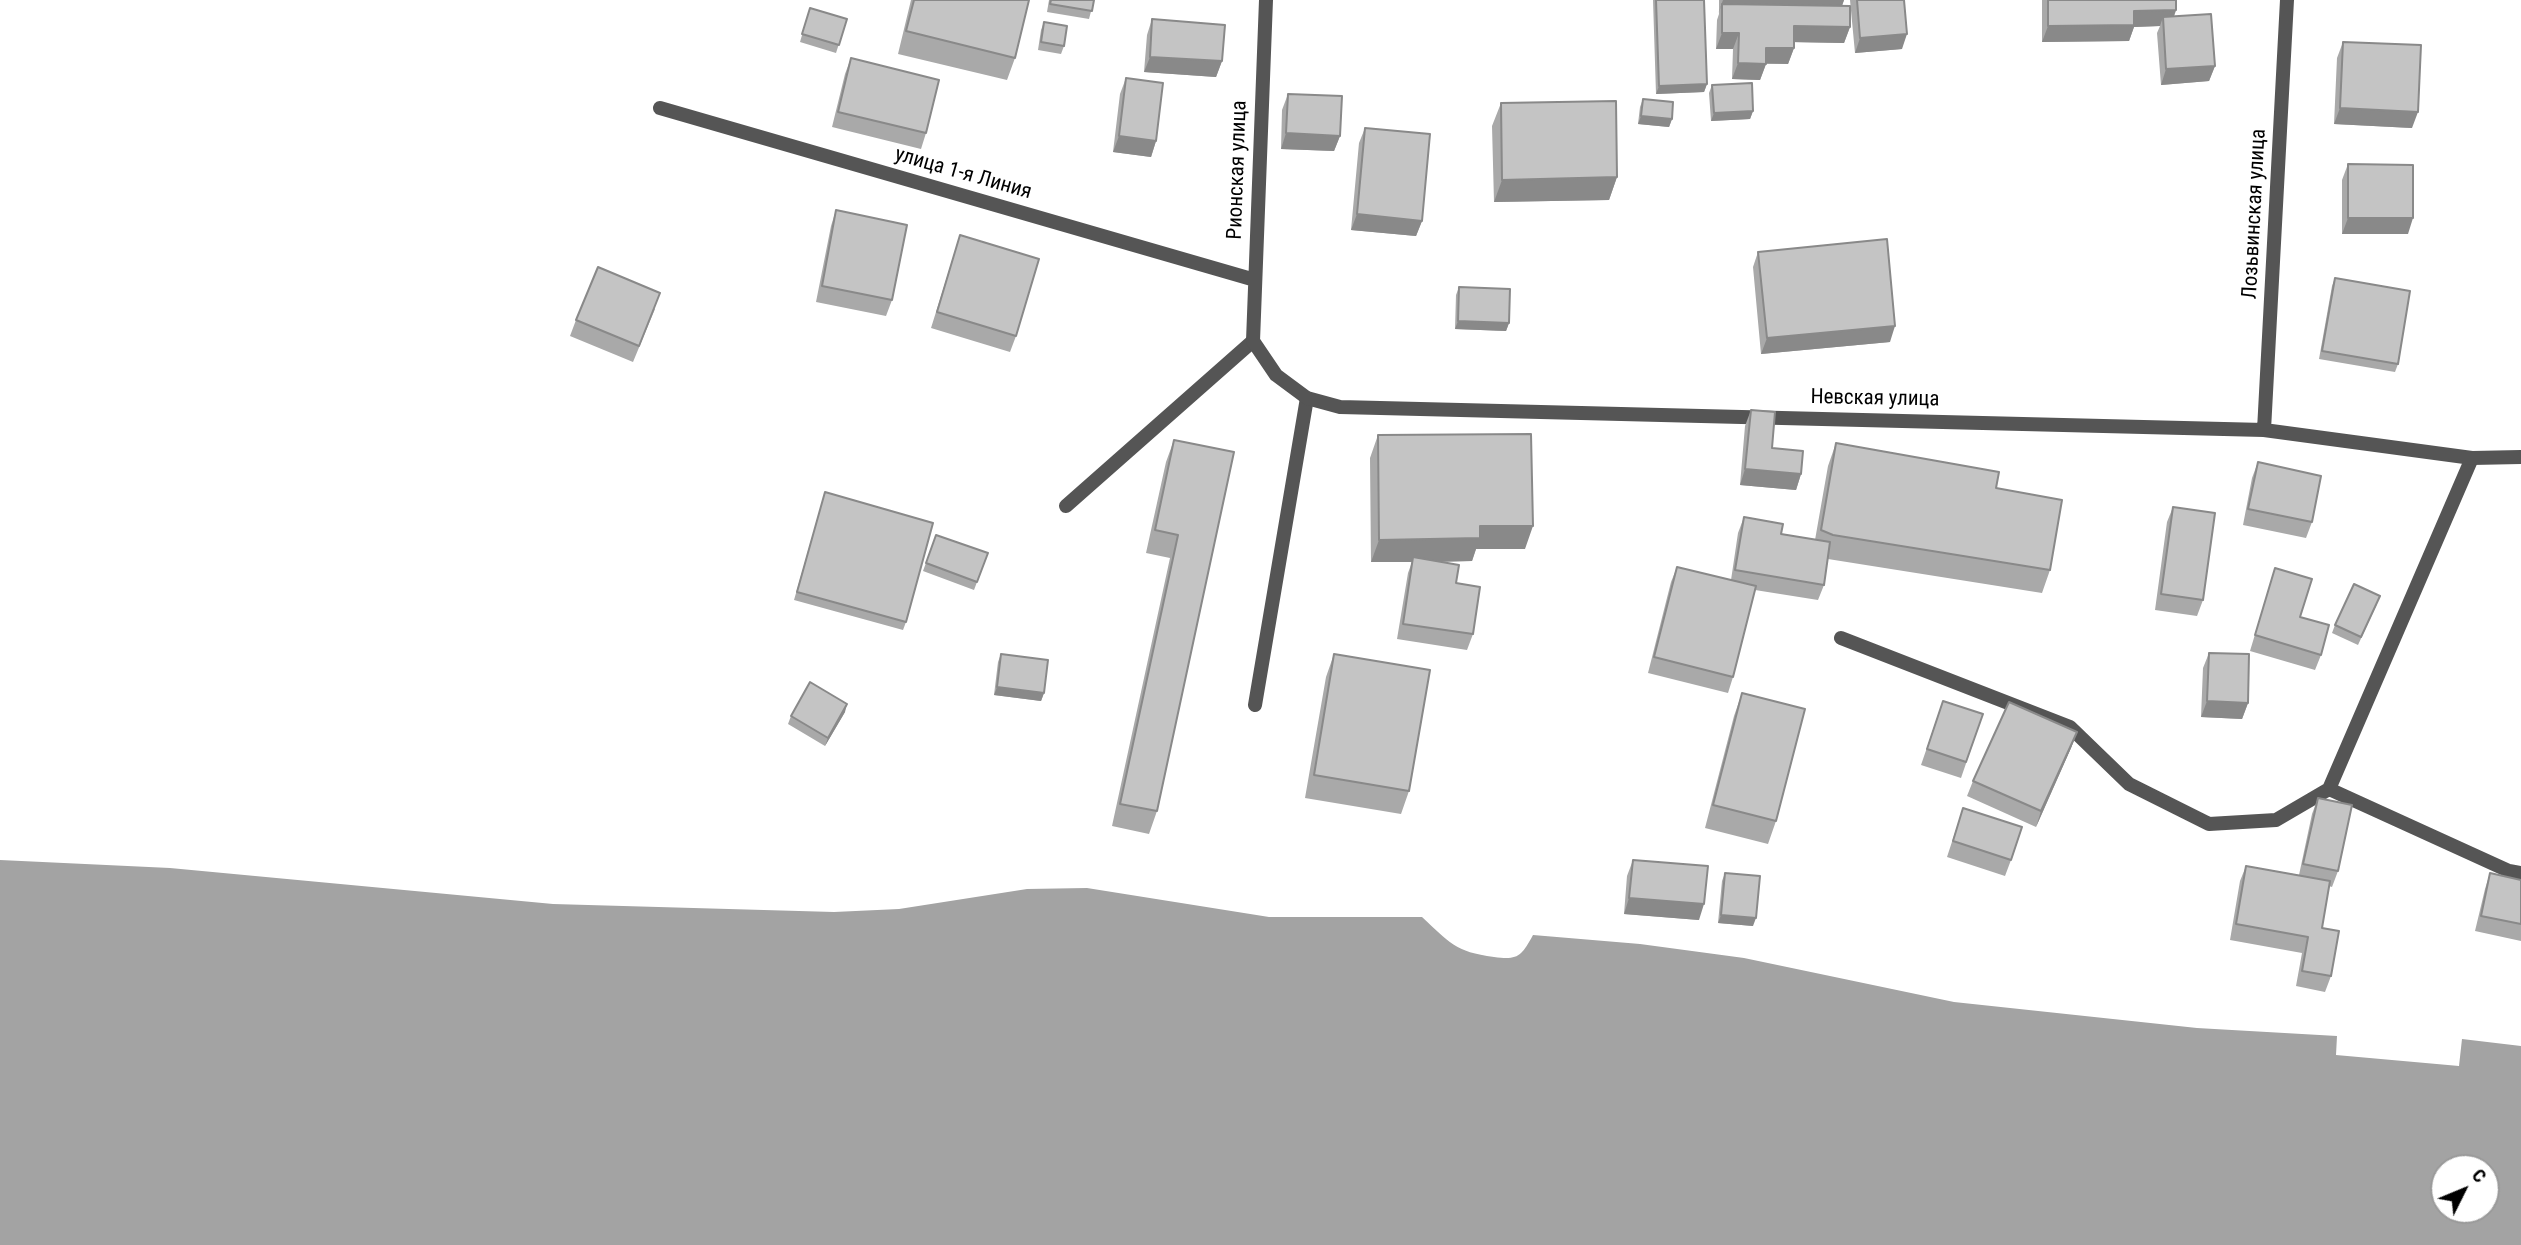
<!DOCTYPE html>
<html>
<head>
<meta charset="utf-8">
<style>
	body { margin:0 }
	#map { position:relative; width:2521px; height:1245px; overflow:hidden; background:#fff; font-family:"Roboto Condensed",sans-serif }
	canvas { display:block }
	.north { position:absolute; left:2430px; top:1154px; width:70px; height:70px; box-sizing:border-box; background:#fff; border:2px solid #999; border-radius:50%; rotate:47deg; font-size:19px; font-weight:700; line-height:28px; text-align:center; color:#000 }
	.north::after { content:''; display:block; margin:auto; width:24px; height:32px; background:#000; clip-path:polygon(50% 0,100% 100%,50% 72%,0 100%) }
</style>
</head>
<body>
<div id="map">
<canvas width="2521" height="1245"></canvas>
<div class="north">С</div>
</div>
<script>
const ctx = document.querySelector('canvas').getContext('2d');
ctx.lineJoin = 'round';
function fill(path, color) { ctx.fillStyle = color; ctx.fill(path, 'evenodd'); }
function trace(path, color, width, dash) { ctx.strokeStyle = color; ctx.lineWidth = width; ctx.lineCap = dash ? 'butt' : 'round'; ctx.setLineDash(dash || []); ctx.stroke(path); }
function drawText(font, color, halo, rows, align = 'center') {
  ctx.font = font + ' "Roboto Condensed",sans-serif'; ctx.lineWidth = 5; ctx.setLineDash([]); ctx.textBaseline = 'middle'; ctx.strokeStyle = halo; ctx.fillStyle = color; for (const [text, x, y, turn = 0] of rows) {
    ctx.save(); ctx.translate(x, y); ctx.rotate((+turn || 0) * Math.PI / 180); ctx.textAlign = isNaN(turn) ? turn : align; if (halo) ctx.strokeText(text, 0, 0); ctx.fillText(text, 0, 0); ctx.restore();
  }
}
fill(new Path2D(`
	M0,860L170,868L553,904L834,912L899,909L1027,889L1087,888L1269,917H1422C1449,942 1455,952 1494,957C1518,960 1521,957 1533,935L1640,944L1744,958L1954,1002L2197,1028L2337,1036L2336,1055L2459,1066L2462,1039L2521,1046V1245H0ZM2444,1168H2486V1210H2444Z`), '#a3a3a3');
trace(new Path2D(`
	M1066,506L1253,341
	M1841,638L2070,727L2129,784L2209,824L2276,820L2329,789L2472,458
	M1255,705L1307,398
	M2329,789L2509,871L2521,873`), '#555', 14);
trace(new Path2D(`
	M1266,0L1253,341L1276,375L1307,398L1340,407L2264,430L2472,458L2521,457
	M660,108L1255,280
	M2264,430L2287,0`), '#555', 14);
fill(new Path2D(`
	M911,0H1029L1015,58L1007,80L898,54Z
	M1049,0H1094L1089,19L1047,12Z
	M1653,0H1704L1707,84L1704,92L1656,94Z
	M1719,0H1844L1842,6L1850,27L1844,43L1794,42V48L1788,64H1766L1760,80L1732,79L1733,49H1716L1717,20L1719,14Z
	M1850,0H1904L1902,49L1855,53Z
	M2042,0H2176V10L2174,17L2215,66L2209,81L2161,85L2157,33L2160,26L2134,27L2129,41L2042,42Z
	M810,8L847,19L836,53L800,42Z
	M1152,19L1222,61L1216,77L1144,72L1147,35Z
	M1044,22L1064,46L1061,54L1038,50L1041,30Z
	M2343,42L2412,128L2334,124L2337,58Z
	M851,58L926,133L921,149L832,127L845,74Z
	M1126,78L1156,141L1151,157L1113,152L1120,94Z
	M1712,85L1753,111L1750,119L1711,121L1709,93Z
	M1288,94L1340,136L1334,151L1281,149L1282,110Z
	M1643,99L1672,119L1669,127L1638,124L1640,107Z
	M1501,103L1617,177L1609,200L1494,202L1492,126Z
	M1365,128L1422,221L1416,236L1351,230L1359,143Z
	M2348,164L2408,234H2342V180Z
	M836,210L892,300L886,316L816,302L831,226Z
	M960,235L1016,336L1010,352L931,328Z
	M1758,252L1890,342L1761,354L1753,267Z
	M2335,278L2398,364L2395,372L2319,359L2332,286Z
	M1459,287L1509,323L1506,331L1455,329L1456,295Z
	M655,309L633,362L570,336L576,320Z
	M1751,410L1772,448L1801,474L1796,490L1740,485L1745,426Z
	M1378,435L1525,549H1476L1472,561L1440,562L1456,583L1473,634L1467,650L1397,639L1408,573L1412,562H1371L1370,458Z
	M1174,440L1234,452L1157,811L1149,834L1112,826L1170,558L1146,553L1166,462Z
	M1836,443L1996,488L2050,570L2042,593L1828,559L1824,585L1818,600L1755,590L1733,677L1728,693L1648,673L1671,582L1677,567L1731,580L1738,533L1744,517L1781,534L1815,540L1828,466Z
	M2258,462L2312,522L2306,538L2243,525L2252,478Z
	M825,492L906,622L903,630L794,600Z
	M2173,507L2203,600L2197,616L2155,610L2167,522Z
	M936,535L988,553L974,590L923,571Z
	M2275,568L2321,655L2315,670L2250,651Z
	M2377,604L2358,645L2332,633L2335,625Z
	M2209,653L2248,703L2242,719L2201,717L2203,668Z
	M1001,654L1044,693L1041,701L994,695L998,662Z
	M1334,654L1409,791L1401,814L1305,798L1326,677Z
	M1742,693L1776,821L1768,844L1705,828L1734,716Z
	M1943,701L1983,714L1961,778L1921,765Z
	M845,712L825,746L788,724L791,716Z
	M2077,732L2071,748L2036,827L1967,796L1973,781Z
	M2318,798L2338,871L2332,887L2329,886L2322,928L2331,976L2325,992L2296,986L2302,953L2230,940L2240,881L2246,866L2299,875L2312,814Z
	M1963,808L2011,860L2005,876L1947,857Z
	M1633,860L1699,920L1624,914L1627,876Z
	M1725,873L1753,926L1718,923L1722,881Z
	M2490,873L2521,880V941L2475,931L2485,889Z`), '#a9a9a9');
fill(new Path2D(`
	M1723,0H1844L1839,14L1722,4L1718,14Z
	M2176,10L2170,26L2163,17L2160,26L2134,27L2129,41L2042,42L2048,26L2134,11Z
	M1794,26L1850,27L1844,43L1788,42Z
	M1722,33H1739L1733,49H1716Z
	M1907,34L1902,49L1855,53L1860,38Z
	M1766,48H1794L1788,64L1760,63Z
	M1150,57L1222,61L1216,77L1144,72Z
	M1738,63L1766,64L1760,80L1732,79Z
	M2215,66L2209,81L2161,85L2166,69Z
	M1707,84L1704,92L1656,94L1659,86Z
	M2340,108L2418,112L2412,128L2334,124Z
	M1753,111L1750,119L1711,121L1714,113Z
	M1641,116L1672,119L1669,127L1638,124Z
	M1286,133L1340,136L1334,151L1281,149Z
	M1119,136L1156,141L1151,157L1113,152Z
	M1617,177L1609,200L1494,202L1502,180Z
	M1357,214L1422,221L1416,236L1351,230Z
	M2348,218H2413L2408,234H2342Z
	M1458,321L1509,323L1506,331L1455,329Z
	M1895,326L1890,342L1761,354L1767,338Z
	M1745,469L1801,474L1796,490L1740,485Z
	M1480,526H1533L1525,549H1476L1472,561L1413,562V557L1412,562H1371L1379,540Z
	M997,687L1044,693L1041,701L994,695Z
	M2207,701L2248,703L2242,719L2201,717Z
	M847,704L845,712L825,746L828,738Z
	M2077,732L2071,748L2036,827L2041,811Z
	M1629,898L1704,904L1699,920L1624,914Z
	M1721,915L1756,918L1753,926L1718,923Z`), '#898989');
const building = new Path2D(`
	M914,0H1029L1015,58L906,31Z
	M1051,0H1094L1092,11L1050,4Z
	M1656,0H1704L1707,84L1659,86Z
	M1857,0H1904L1907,34L1860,38Z
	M2048,0H2176V10L2134,11V25L2048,26Z
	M1722,4L1850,6V27L1794,26V48H1766V64L1738,63L1739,33H1722Z
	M810,8L847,19L839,45L802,34Z
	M2211,14L2215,66L2166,69L2163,17Z
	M1152,19L1225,25L1222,61L1150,57Z
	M1044,22L1067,26L1064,46L1041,42Z
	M2343,42L2421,45L2418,112L2340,108Z
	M851,58L939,80L926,133L838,112Z
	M1126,78L1163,83L1156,141L1119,136Z
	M1752,83L1753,111L1714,113L1712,85Z
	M1288,94L1342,96L1340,136L1286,133Z
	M1643,99L1673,102L1672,119L1641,116Z
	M1616,101L1617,177L1502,180L1501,103Z
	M1365,128L1430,134L1422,221L1357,214Z
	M2348,164L2413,165V218H2348Z
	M836,210L907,225L892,300L822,286Z
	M960,235L1039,259L1016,336L937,312Z
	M1887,239L1895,326L1767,338L1758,252Z
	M598,267L660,293L639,346L576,320Z
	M2335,278L2410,291L2398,364L2322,351Z
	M1459,287L1510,289L1509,323L1458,321Z
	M1751,410L1775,412L1772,448L1803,451L1801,474L1745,469Z
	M1531,434L1533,526H1480V538L1379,540L1378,435Z
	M1174,440L1234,452L1157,811L1120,804L1178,535L1155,530Z
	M1836,443L1999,472L1996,488L2062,500L2050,570L1833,535L1821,530Z
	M2258,462L2321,476L2312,522L2248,509Z
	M825,492L933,523L906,622L797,592Z
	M2173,507L2215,513L2203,600L2161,594Z
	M1744,517L1783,524L1781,534L1830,542L1824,585L1735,570Z
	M936,535L988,553L977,582L926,563Z
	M1413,557L1459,565L1456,583L1480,587L1473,634L1403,624Z
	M1677,567L1756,586L1733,677L1654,657Z
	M2275,568L2312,579L2300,617L2329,625L2321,655L2255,635Z
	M2354,584L2380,596L2361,637L2335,625Z
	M2209,653L2249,654L2248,703L2207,701Z
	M1001,654L1048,660L1044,693L997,687Z
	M1334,654L1430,670L1409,791L1314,775Z
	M810,682L847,704L828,738L791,716Z
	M1742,693L1805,709L1776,821L1713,805Z
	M1943,701L1983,714L1966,762L1927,749Z
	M2009,702L2077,732L2041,811L1973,781Z
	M2318,798L2352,805L2338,871L2303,864Z
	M1963,808L2022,827L2011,860L1953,841Z
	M1633,860L1708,866L1704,904L1629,898Z
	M2246,866L2330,881L2322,928L2339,931L2331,976L2302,971L2308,937L2236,924Z
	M1725,873L1760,876L1756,918L1721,915Z
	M2490,873L2521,880V924L2481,916Z`);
fill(building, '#c4c4c4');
trace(building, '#898989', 2);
drawText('21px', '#000', '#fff', [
	["Рионская улица",1238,170,-88],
	["улица 1-я Линия",963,174,16],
	["Лозьвинская улица",2255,214,-87],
	["Невская улица",1875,399,1]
]);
</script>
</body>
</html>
